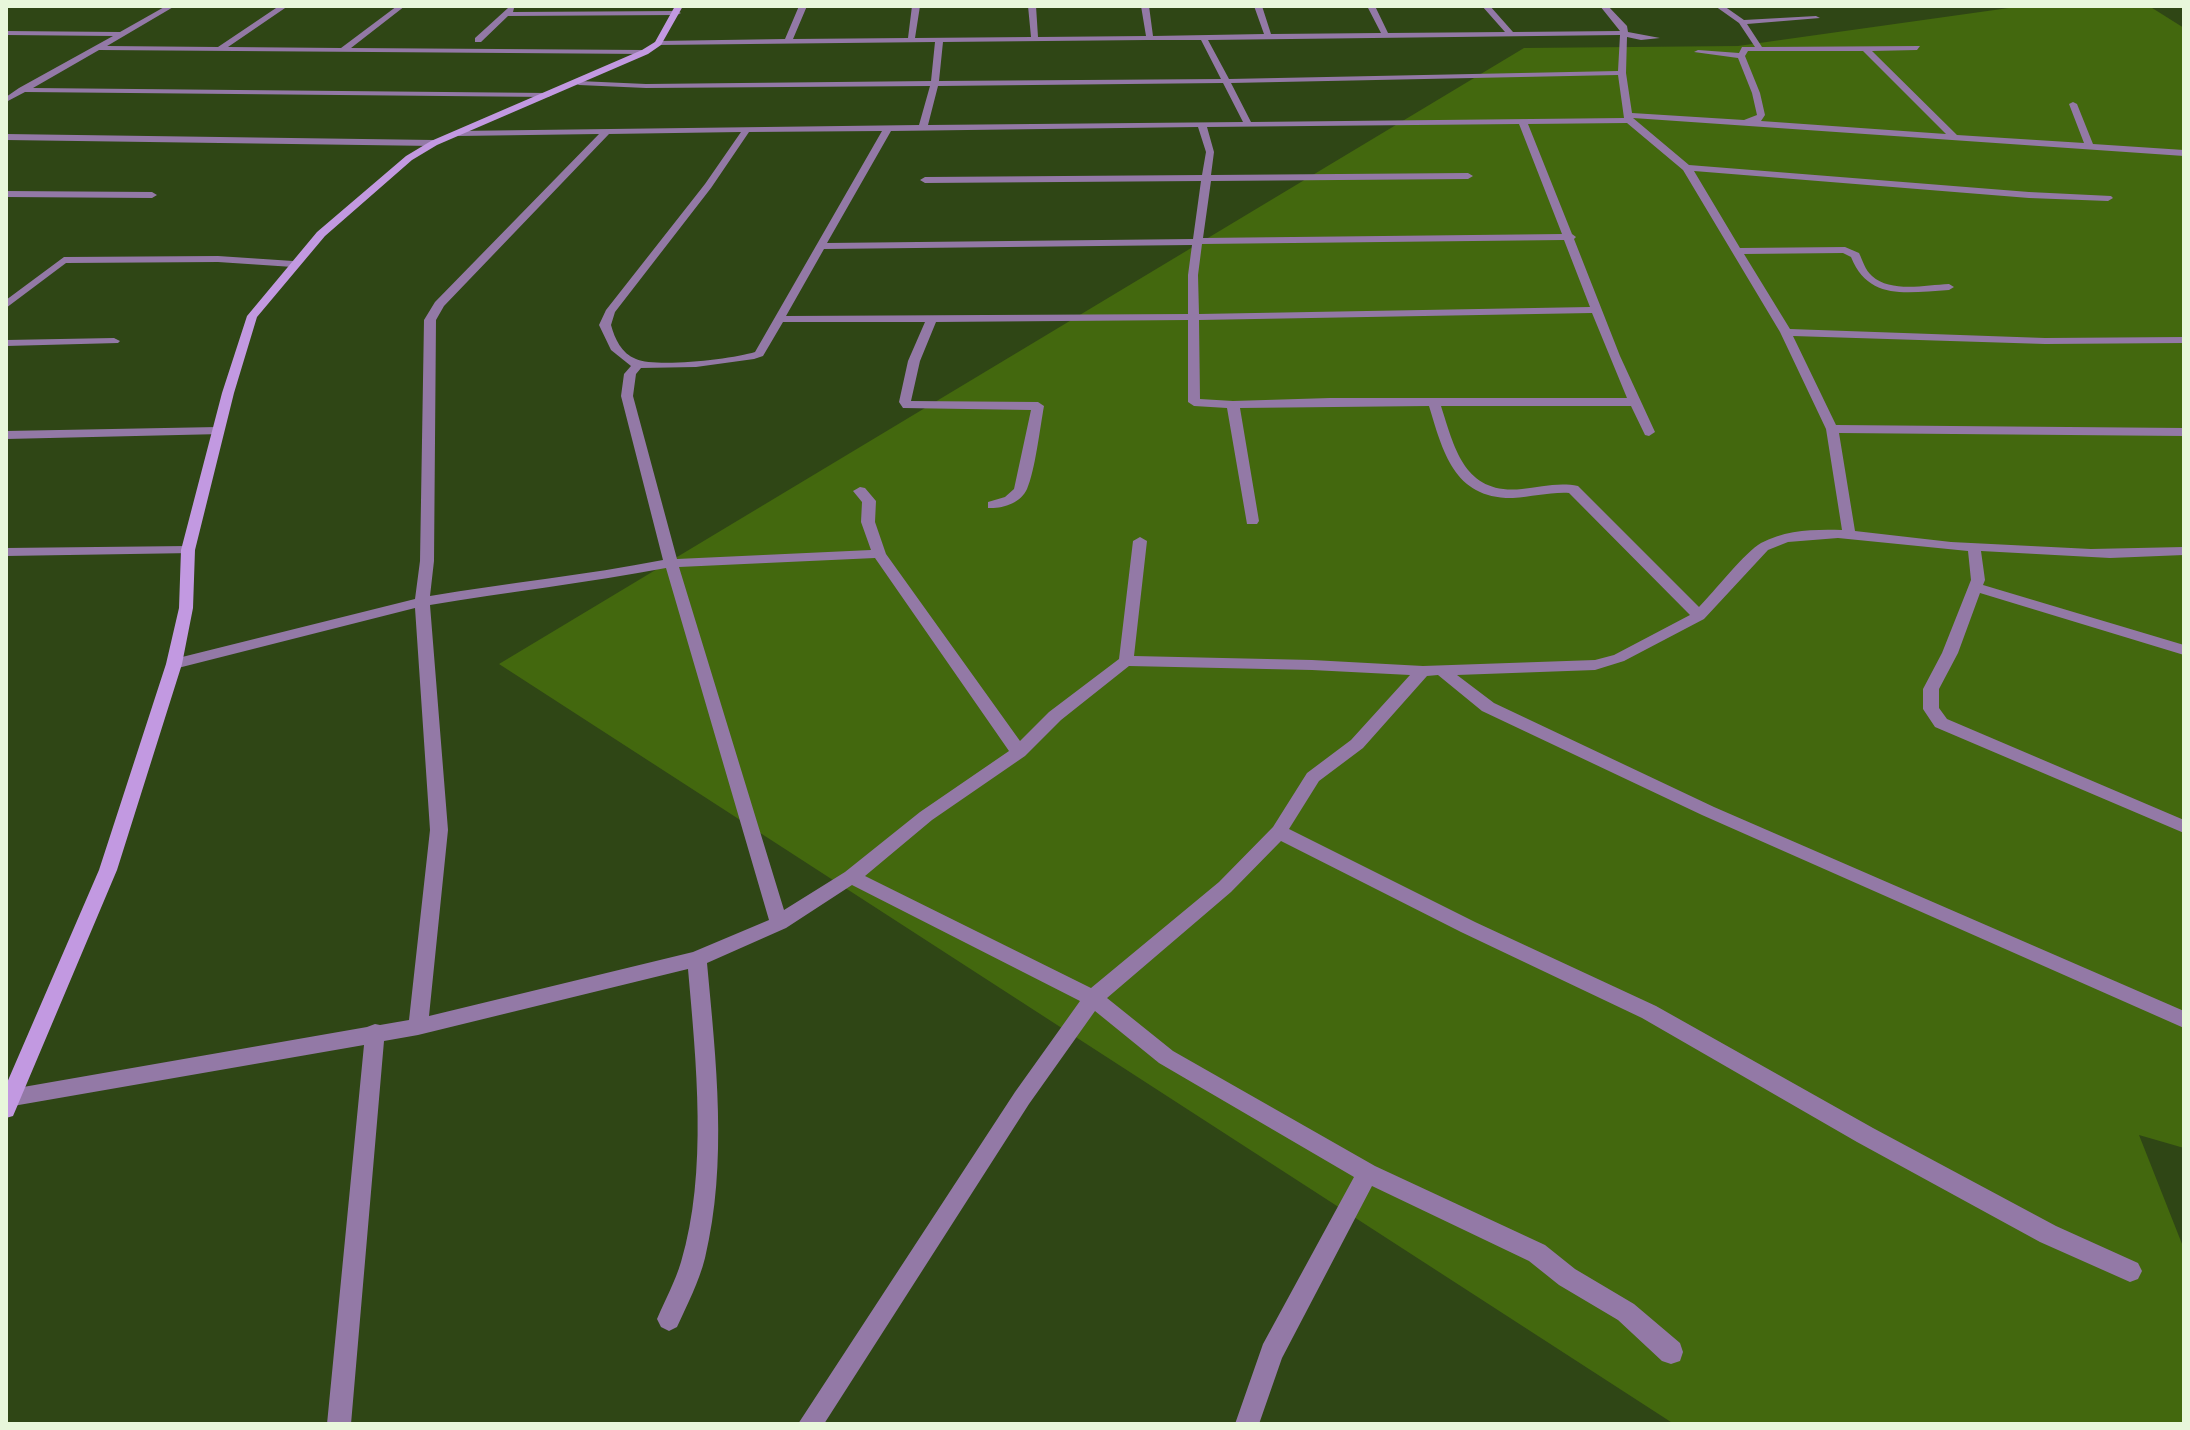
<!DOCTYPE html>
<html>
<head>
<meta charset="utf-8">
<style>
	body { margin:0 }
	#map { position:relative; width:2190px; height:1430px; overflow:hidden; background:#2f4615; font-family:"Exo 2",sans-serif }
	canvas { display:block }
	.frame { position:absolute; inset:0; border:8px solid #e8f7db; pointer-events:none }
</style>
</head>
<body>
<div id="map">
<canvas width="2190" height="1430"></canvas>
<div class="frame"></div>
</div>
<script>
const ctx = document.querySelector('canvas').getContext('2d');
ctx.lineJoin = 'round';
function fill(path, color) { ctx.fillStyle = color; ctx.fill(path, 'evenodd'); }
fill(new Path2D(`
	M2023,6H2149L2184,28V1148L2139,1135L2184,1249V1424H1674L499,664L1524,48L1738,46Z`), '#43680e');
fill(new Path2D(`
	M166,6H175L107,46L218,47L279,6H288L228,47L341,48L397,6H405L351,48L645,50L649,52L645,54L99,50L33,88L548,93L552,95L548,97L25,92L6,102V97L19,88L113,36L6,35V31L120,32Z
	M799,6H807L793,39L908,38L912,6H920L915,38L1031,37L1028,6H1036L1038,37L1146,36L1141,6H1149L1153,36L1264,34L1254,6H1262L1271,34L1381,33L1367,6H1375L1388,33L1505,32L1482,6H1490L1513,32L1620,31L1600,6H1608L1627,26L1628,32L1660,38L1641,40L1627,37L1626,73L1632,113L1744,120L1757,115L1752,93L1738,58L1694,52L1698,50L1739,53L1742,47H1755L1739,23L1715,6H1724L1744,20L1816,16L1820,18L1747,24L1762,47L1920,46L1917,50L1872,51L1957,135L2084,143L2069,104L2073,102L2077,104L2093,144L2184,150V156L1633,118L1689,165L2029,192L2111,196L2113,198L2108,201L2029,198L1694,171L1740,248L1845,247L1859,253C1863,261 1865,270 1872,276C1891,293 1925,285 1949,284L1954,287L1949,290C1909,292 1869,302 1851,257L1843,253L1744,254L1790,329L2045,338L2184,337V343L2045,344L1793,336L1836,425L2184,428V436L1839,433L1855,531L1951,542L2091,549L2184,547V555L2110,558L1981,551L1985,580L1983,585L2184,645V655L1980,593L1958,653L1939,689V708L1947,719L2184,820V833L1935,727L1923,709V689L1942,653L1971,580L1968,551L1838,538L1788,542L1768,550L1704,619L1624,661L1595,670L1457,675L1494,703L1714,807L2184,1011V1028L1702,815L1482,711L1438,675L1427,676L1363,748L1319,781L1289,829L1475,922L1656,1006L1873,1128L2056,1226L2138,1263L2142,1271L2138,1279L2130,1282L2040,1242L1857,1142L1642,1018L1461,932L1281,841L1231,892L1107,998L1173,1051L1375,1166L1545,1245L1575,1269L1634,1304L1680,1343L1683,1352L1680,1361L1671,1364L1662,1361L1618,1320L1559,1285L1529,1261L1372,1186L1282,1358L1259,1424H1235L1263,1344L1354,1177L1159,1063L1095,1011L1029,1104L824,1424H798L1015,1092L1080,1001L852,885L786,928L707,963C716,1060 728,1163 705,1258C699,1282 687,1305 677,1327L669,1331L661,1327L657,1319C665,1300 675,1282 681,1262C708,1172 696,1061 688,969L418,1035L384,1041L351,1424H327L364,1045L13,1106L6,1104V1090L367,1027L375,1024L380,1025L409,1020L430,830L415,608L174,669L166,664L174,659L415,599L420,561L424,320L435,302L599,134L459,136L456,135V131L919,125L930,86L646,88L579,85L575,83L579,81L646,84L931,81L935,42L658,45L654,43L658,41L785,39ZM1620,35L1618,71L1229,79L1208,40ZM1147,40H1201L1221,79L939,81L943,42ZM1748,51H1863L1946,134L1761,121L1765,115L1760,93L1745,56ZM1618,75L1624,118L1251,122L1231,83ZM1223,83L1243,122L928,125L938,86ZM1627,123L1683,170L1780,332L1826,429L1842,530C1815,529 1785,530 1761,543C1746,551 1713,593 1699,607L1578,486C1559,482 1540,487 1522,489C1465,495 1455,450 1441,406H1631L1645,435L1649,436L1655,432L1620,356L1574,239L1576,237L1572,234L1528,124ZM1519,124L1562,234L1203,238L1211,181L1468,179L1473,176L1468,173L1211,175L1214,152L1207,127ZM1198,127L1206,152L1202,175L925,177L920,180L925,183L1201,181L1193,239L827,243L891,131ZM882,131L755,352C733,359 656,368 636,359C621,353 615,339 611,325L615,312L711,188L749,132ZM741,132L705,184L606,310L599,325L611,350L631,366L624,374L621,396L663,560C586,575 508,583 430,596L434,561L436,320L444,306L609,134ZM1564,240L1590,307L1199,314L1198,275L1202,244ZM1192,245L1188,275V314L786,316L824,249ZM1592,313L1627,398H1330L1233,401L1200,399L1199,320ZM1188,320V402L1194,406L1227,408L1247,524H1257L1259,521L1240,408L1429,406C1443,452 1454,499 1513,498C1532,497 1550,492 1569,493L1690,615L1614,655L1595,660L1423,666L1312,660L1134,656L1147,541L1140,537L1133,541L1119,659L1049,712L1020,741L886,554L875,522L876,501L865,488L860,487L853,491L862,502L861,522L871,550L677,559L633,396L636,374L641,368L696,367L754,359L763,356L783,322H925L908,361L899,402L903,408L1031,410L1014,489L1005,497L988,502V508C1002,509 1021,503 1027,489C1035,471 1040,428 1044,406L1038,402L911,401L920,361L936,322ZM875,558L1009,751L920,812L845,872L784,910L679,567ZM666,568L769,920L693,952L429,1016L448,830L430,605C508,592 587,583 666,568ZM1129,666L1312,670L1410,675L1351,740L1307,773L1273,827L1219,882L1091,988L865,876L932,820L1025,756L1061,720Z
	M508,8H514L513,12L677,11L681,13L677,15L508,16L481,42H475V38Z
	M6,134L434,140L438,143L434,146L6,140Z
	M6,191L152,192L157,195L152,198L6,197Z
	M218,256L293,261L298,264L293,267L218,262L66,263L6,308V300L64,257Z
	M114,338L120,341L118,343L6,346V340Z
	M218,427L222,428V434L6,439V431Z
	M188,546L193,547L195,550L193,553L6,556V548Z`), '#9379a6');
fill(new Path2D(`
	M675,6H683L661,45L648,54L437,145L412,160L325,236L257,317L234,393L195,550L193,608L182,664L117,870L16,1109L13,1116L6,1118V1085L99,870L166,664L179,608L181,550L222,393L247,316L317,232L406,156L431,141L642,50L655,42Z`), '#c299e1');
</script>
</body>
</html>
